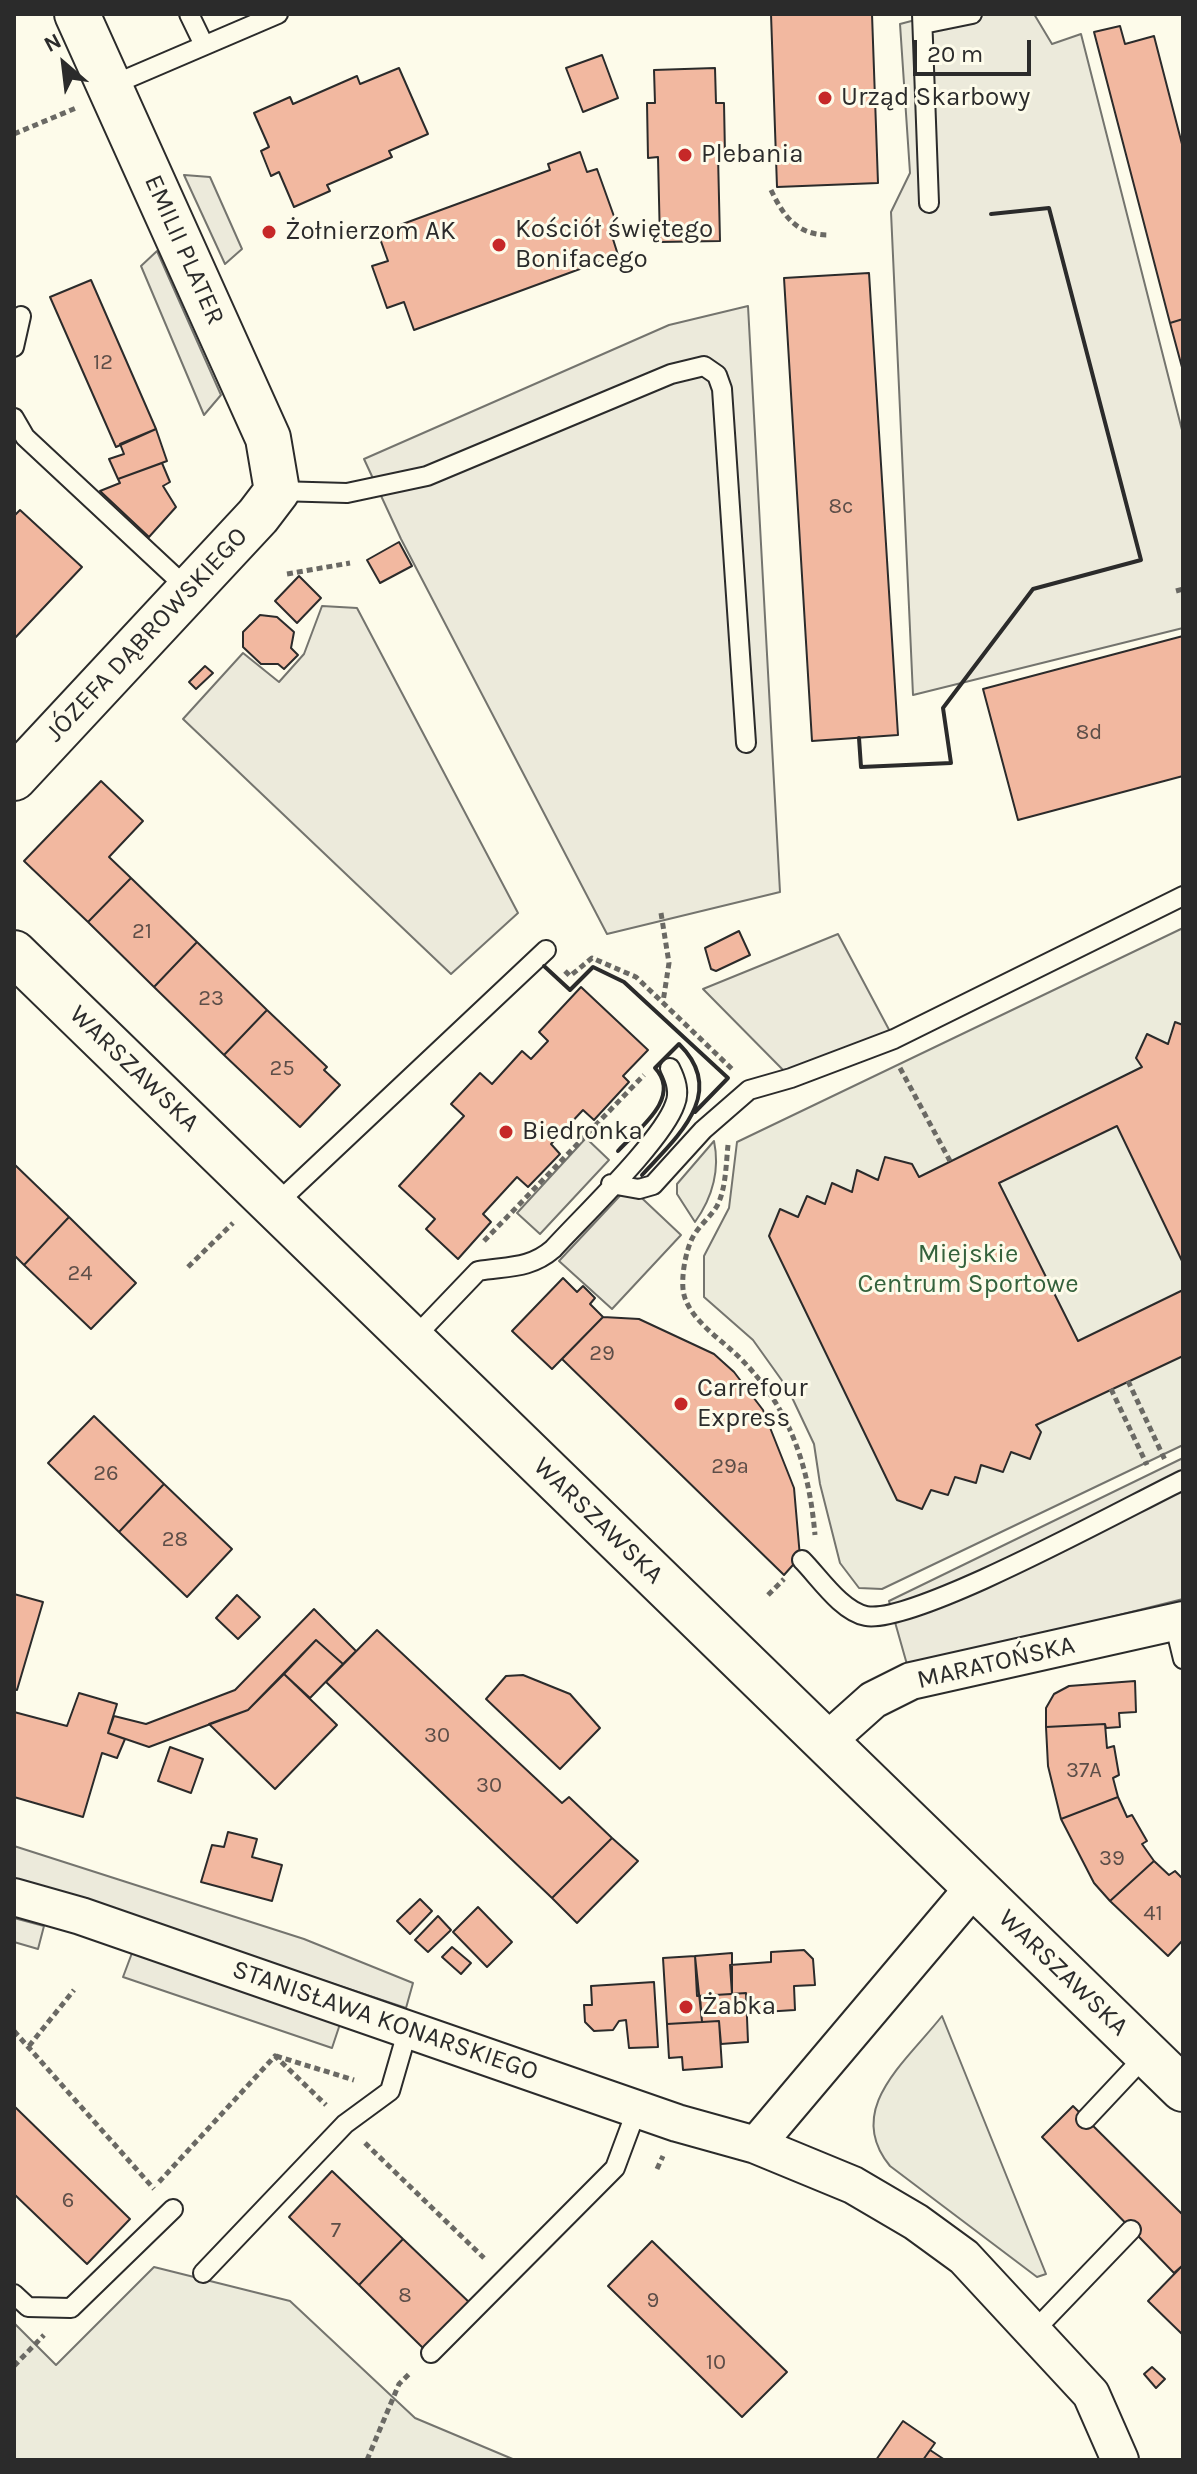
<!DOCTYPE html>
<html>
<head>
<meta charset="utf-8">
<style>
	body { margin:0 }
	#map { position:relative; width:1197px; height:2474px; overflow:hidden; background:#fdfbea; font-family:Karla,sans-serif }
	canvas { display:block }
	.frame { position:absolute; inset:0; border:16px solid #2b2b2b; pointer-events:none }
	.north { position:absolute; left:24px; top:24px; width:80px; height:80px; -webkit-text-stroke:6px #fdfbea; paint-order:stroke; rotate:332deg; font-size:22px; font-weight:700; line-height:32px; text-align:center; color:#2b2b2b }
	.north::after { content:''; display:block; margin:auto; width:28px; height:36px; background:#2b2b2b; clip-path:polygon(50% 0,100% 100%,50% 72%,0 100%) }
	.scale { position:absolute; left:913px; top:40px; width:118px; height:36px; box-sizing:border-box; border:4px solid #2b2b2b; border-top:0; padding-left:10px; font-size:24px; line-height:28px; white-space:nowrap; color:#2b2b2b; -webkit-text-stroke:6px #fdfbea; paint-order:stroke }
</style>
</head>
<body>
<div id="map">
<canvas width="1197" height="2474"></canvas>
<div class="frame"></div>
<div class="north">N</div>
<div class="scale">20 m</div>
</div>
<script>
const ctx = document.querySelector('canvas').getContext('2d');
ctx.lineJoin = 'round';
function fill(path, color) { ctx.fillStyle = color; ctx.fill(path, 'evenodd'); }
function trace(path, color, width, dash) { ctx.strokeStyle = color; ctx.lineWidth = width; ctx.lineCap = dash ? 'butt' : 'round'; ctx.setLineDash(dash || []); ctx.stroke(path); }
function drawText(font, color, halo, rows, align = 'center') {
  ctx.font = font + ' Karla,sans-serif'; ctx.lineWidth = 6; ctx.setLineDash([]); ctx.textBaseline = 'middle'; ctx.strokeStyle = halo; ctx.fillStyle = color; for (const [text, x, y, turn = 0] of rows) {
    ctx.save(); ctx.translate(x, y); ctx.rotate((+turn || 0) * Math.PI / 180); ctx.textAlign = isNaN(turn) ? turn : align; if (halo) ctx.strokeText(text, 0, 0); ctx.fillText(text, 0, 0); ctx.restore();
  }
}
const green = new Path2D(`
	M1183,928V1445L882,1589L859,1588L840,1563L820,1484L814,1444L788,1389L753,1340L704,1297V1256L729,1208L737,1142Z
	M714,1141C720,1170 712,1198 695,1222L677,1194V1184Z
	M942,2016L1046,2274L1037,2277L890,2166C843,2109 907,2061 942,2016Z
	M154,2267L290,2301L415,2418L515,2460H14V2323L56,2365Z`);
fill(green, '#ecebdb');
trace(green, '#74746e', 2);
const parking = new Path2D(`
	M938,14H1034L1052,44L1081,34L1183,434V628L913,695L891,212L910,173L900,24Z
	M184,175L210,177L242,249L225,264Z
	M157,251L221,395L204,415L141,266Z
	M748,306L780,892L607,934L401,539L364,459L669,325Z
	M322,606L357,608L518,913L451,974L183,719L243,653L279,682L304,654Z
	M838,934L894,1039L791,1078L703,989Z
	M586,1138L609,1160L540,1234L517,1213Z
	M629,1186L681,1235L612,1309L559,1261Z
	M1183,1458V1599L908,1668L889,1601Z
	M14,1846L304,1939L413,1983L406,2008L14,1878Z
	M14,1918L44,1926L38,1949L14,1942Z
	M132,1953L340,2024L332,2048L123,1977Z`);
fill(parking, '#eceadb');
trace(parking, '#74746e', 2);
const building = new Path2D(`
	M771,14H872L878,183L777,187Z
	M1120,26L1125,44L1154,36L1183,148V319L1170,323L1094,32Z
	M602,55L618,98L583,112L566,68Z
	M399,68L428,134L389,151L392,157L327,185L330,191L294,207L279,172L271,176L261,151L269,147L254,113L290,97L293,104L357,76L360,84Z
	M715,68L716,103H724L725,155H718L720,241L660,242L658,157L648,158L647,103H655L654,70Z
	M580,152L587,172L597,169L620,233L612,236L618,255L414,330L404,302L387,308L372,266L388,261L378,233L550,170L548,164Z
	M869,273L898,735L812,741L784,278Z
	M91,280L156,429L116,447L50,297Z
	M1183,319V371L1170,323Z
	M156,429L167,461L118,479L109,459L124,454L120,444Z
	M162,463L170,482L163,486L176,507L149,537L100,491L120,483L118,479Z
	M20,510L82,567L14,639V516Z
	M399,542L412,566L380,583L367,560Z
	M299,576L321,598L297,623L275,601Z
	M260,615L277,617L294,632L291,648L298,655L284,669L278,664H261L243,647V632Z
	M1183,636V776L1018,820L983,689Z
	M205,666L213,673L196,689L189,682Z
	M101,781L143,821L109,857L131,878L88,922L24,861Z
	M131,878L197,942L154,987L88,922Z
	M739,931L750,955L716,971L711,969L705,948Z
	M197,942L267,1010L224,1055L154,987Z
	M581,987L648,1050L623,1076L629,1082L594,1120L583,1110L551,1144L560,1154L528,1187L517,1177L483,1214L491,1222L458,1259L426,1229L435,1219L399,1186L464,1116L451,1104L480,1073L492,1084L522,1051L531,1059L548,1041L539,1032Z
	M267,1010L327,1067L324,1070L340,1085L300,1127L224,1055Z
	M1175,1022L1183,1025V1263L1117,1126L999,1183L1078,1341L1183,1290V1356L1036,1425L1041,1432L1030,1459L1011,1452L1003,1472L981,1465L976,1483L955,1477L948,1495L931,1490L922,1509L897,1500L769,1236L780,1209L798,1217L807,1196L825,1204L832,1183L852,1192L857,1170L878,1180L885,1157L912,1164L919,1177L1142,1067L1136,1058L1147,1034L1168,1044Z
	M14,1164L69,1217L24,1265L14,1255Z
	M69,1217L136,1283L91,1329L24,1265Z
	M563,1278L577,1292L583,1286L595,1298L590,1304L603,1317L552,1369L512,1331Z
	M603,1317L639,1319L714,1354L734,1372L763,1410L794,1488L800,1557L784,1575L562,1359Z
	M94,1416L164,1484L119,1532L48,1463Z
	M164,1484L232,1549L187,1597L119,1532Z
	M14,1594L43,1602L17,1690L14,1689Z
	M237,1595L260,1617L238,1639L216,1618Z
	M314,1609L356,1651L343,1664L316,1640L248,1710L149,1747L108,1733L114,1716L146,1724L235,1690Z
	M377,1630L562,1803L569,1797L612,1838L552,1898L326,1682Z
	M316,1640L343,1664L310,1698L284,1674Z
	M284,1674L337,1725L275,1789L209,1724L248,1710Z
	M523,1675L570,1694L600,1728L560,1769L486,1699L506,1676Z
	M1135,1681L1136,1712L1119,1713L1120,1727L1106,1728L1105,1724L1046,1727V1708L1054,1694L1069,1686Z
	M79,1693L117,1704L108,1733L125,1739L117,1758L102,1753L83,1817L14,1797V1712L67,1726Z
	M1105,1724L1107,1748L1114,1746L1119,1775L1113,1778L1118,1797L1061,1819L1048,1766L1046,1727Z
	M170,1747L203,1759L191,1793L158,1781Z
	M1118,1797L1127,1817L1132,1815L1147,1841L1142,1844L1154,1861L1110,1901L1094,1883L1061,1819Z
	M228,1832L257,1839L252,1857L282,1865L272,1901L201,1882L212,1845L224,1847Z
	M612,1838L638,1861L577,1923L552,1898Z
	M1154,1861L1169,1875L1175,1871L1183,1879V1940L1168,1956L1110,1901Z
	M420,1899L432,1911L410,1934L397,1921Z
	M478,1907L512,1942L487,1967L453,1932Z
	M438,1916L451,1930L428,1952L415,1940Z
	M452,1947L471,1963L461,1974L442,1957Z
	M804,1950L813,1959L815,1985L794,1986L795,2010L747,2013L746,1993L732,1994L730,1965L771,1962V1952Z
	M732,1953V1994L697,1996L695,1956Z
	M695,1956L702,2022L667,2024L663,1958Z
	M654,1982L658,2047L629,2048L626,2020L619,2021L613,2030L594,2031L585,2022L584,2005H592L591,1986Z
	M746,1993L748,2042L721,2044L719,2021L702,2022L700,1996Z
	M719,2021L722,2067L683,2070L682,2057L669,2058L667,2024Z
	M14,2106L130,2219L87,2264L14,2194Z
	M1073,2106L1183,2215V2265L1174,2273L1042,2137Z
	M332,2171L403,2239L359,2285L289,2217Z
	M403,2239L471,2304L425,2350L359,2285Z
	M652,2241L787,2372L742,2417L608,2286Z
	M1183,2265V2335L1148,2301Z
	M1152,2367L1165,2379L1156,2388L1144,2374Z
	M903,2421L935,2443L923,2460H876Z
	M930,2450L945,2460H923Z`);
fill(building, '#f2b8a0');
trace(building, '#2b2b2b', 2);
const service = new Path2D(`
	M189,14L204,45
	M922,14L929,203
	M923,24L972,14
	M110,86L278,14
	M14,347L21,316
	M14,418L25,437L188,589
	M277,491L347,493L427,476L671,374L704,366L717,375L722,389L746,743
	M611,1184L639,1189L653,1185L703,1130L749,1090L791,1078L894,1039L1183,896
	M274,1206L546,950
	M412,1340L478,1271C507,1266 530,1269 553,1249C582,1217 663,1140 675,1104C680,1092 676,1080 670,1068
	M802,1560C819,1577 841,1611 866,1616C914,1625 1127,1507 1183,1480
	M1174,1622L1183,1659
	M1086,2119L1147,2054
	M203,2273L345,2124L390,2091L408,2029
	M14,2294L28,2307L71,2308L173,2209
	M1034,2331L1131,2230
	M431,2353L615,2168L637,2109`);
const minor = new Path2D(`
	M826,1742L873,1700L911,1681L1183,1620
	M14,1897L81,1916L677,2123L756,2145L853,2185L916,2222L964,2257L1091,2394L1120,2460
	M756,2145L974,1887`);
const secondary = new Path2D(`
	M14,778L258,516L277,491L268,438L77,14
	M14,953L1183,2089`);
trace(service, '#2b2b2b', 22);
trace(minor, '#2b2b2b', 40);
trace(secondary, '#2b2b2b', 48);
trace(new Path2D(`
	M14,134L76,108
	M771,190C784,217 797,235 829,235
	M287,574L350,563
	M1176,591L1183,589
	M661,913L669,963L663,1002
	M565,971L570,976L592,958L636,977L733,1070
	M900,1068L950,1161
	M728,1145C726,1164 726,1189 717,1206C711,1216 701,1224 694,1235C686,1248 680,1279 684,1295C691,1321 722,1340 740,1358C790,1408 809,1466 815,1535
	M484,1241L644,1075
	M188,1267L233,1223
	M1128,1381L1165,1460
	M1111,1389L1147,1465
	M768,1595L784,1579
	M14,2031L154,2189
	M29,2046L74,1990
	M276,2056L354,2080
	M365,2143L484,2258
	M657,2169L663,2156
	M159,2182L275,2056L326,2105
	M14,2366L44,2335
	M367,2460L399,2384L411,2372`), '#6a6964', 5, [6, 4]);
trace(service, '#fdfbea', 18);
trace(minor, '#fdfbea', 36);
trace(secondary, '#fdfbea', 44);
trace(new Path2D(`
	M859,738L861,767L951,763L943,708L1033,589L1141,560L1049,208L991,214
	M544,966L570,990L593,967L624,982L728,1078L695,1112
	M618,1151C637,1130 683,1098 655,1068L679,1044C729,1093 676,1138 642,1175`), '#2b2b2b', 4);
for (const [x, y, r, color] of [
	[825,98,8,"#c62828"],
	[685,155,8,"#c62828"],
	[269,232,8,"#c62828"],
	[499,245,8,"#c62828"],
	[506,1132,8,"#c62828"],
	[681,1404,8,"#c62828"],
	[686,2007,8,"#c62828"]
]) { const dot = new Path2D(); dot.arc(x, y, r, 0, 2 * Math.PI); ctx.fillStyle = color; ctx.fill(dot); trace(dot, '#fdfbea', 3); }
drawText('22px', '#5d4e48', null, [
	["12",103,363],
	["8c",841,507],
	["8d",1089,733],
	["21",142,932],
	["23",211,999],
	["25",282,1069],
	["24",80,1274],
	["29",602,1354],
	["29a",730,1467],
	["26",106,1474],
	["28",175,1540],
	["30",437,1736],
	["37A",1084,1771],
	["30",489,1786],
	["39",1112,1859],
	["41",1153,1914],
	["6",68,2201],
	["7",336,2231],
	["8",405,2296],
	["9",653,2301],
	["10",716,2363]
]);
drawText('26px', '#2b2b2b', '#fdfbea', [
	["Urząd Skarbowy",841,98],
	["Plebania",701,155],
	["Kościół świętego",515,230],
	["Bonifacego",515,260],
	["Żołnierzom AK",285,232],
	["Biedronka",522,1132],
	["Carrefour",697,1389],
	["Express",697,1419],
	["Żabka",702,2007]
], 'left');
drawText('26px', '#2b2b2b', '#fdfbea', [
	["EMILII PLATER",184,250,66],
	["JÓZEFA DĄBROWSKIEGO",147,635,-47],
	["WARSZAWSKA",134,1069,44],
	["WARSZAWSKA",598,1521,44],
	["MARATOŃSKA",996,1663,-13],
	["WARSZAWSKA",1063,1973,44],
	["STANISŁAWA KONARSKIEGO",385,2021,19]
]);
drawText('26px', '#34623c', '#fdfbea', [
	["Miejskie",968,1255],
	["Centrum Sportowe",968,1285]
]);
</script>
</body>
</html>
